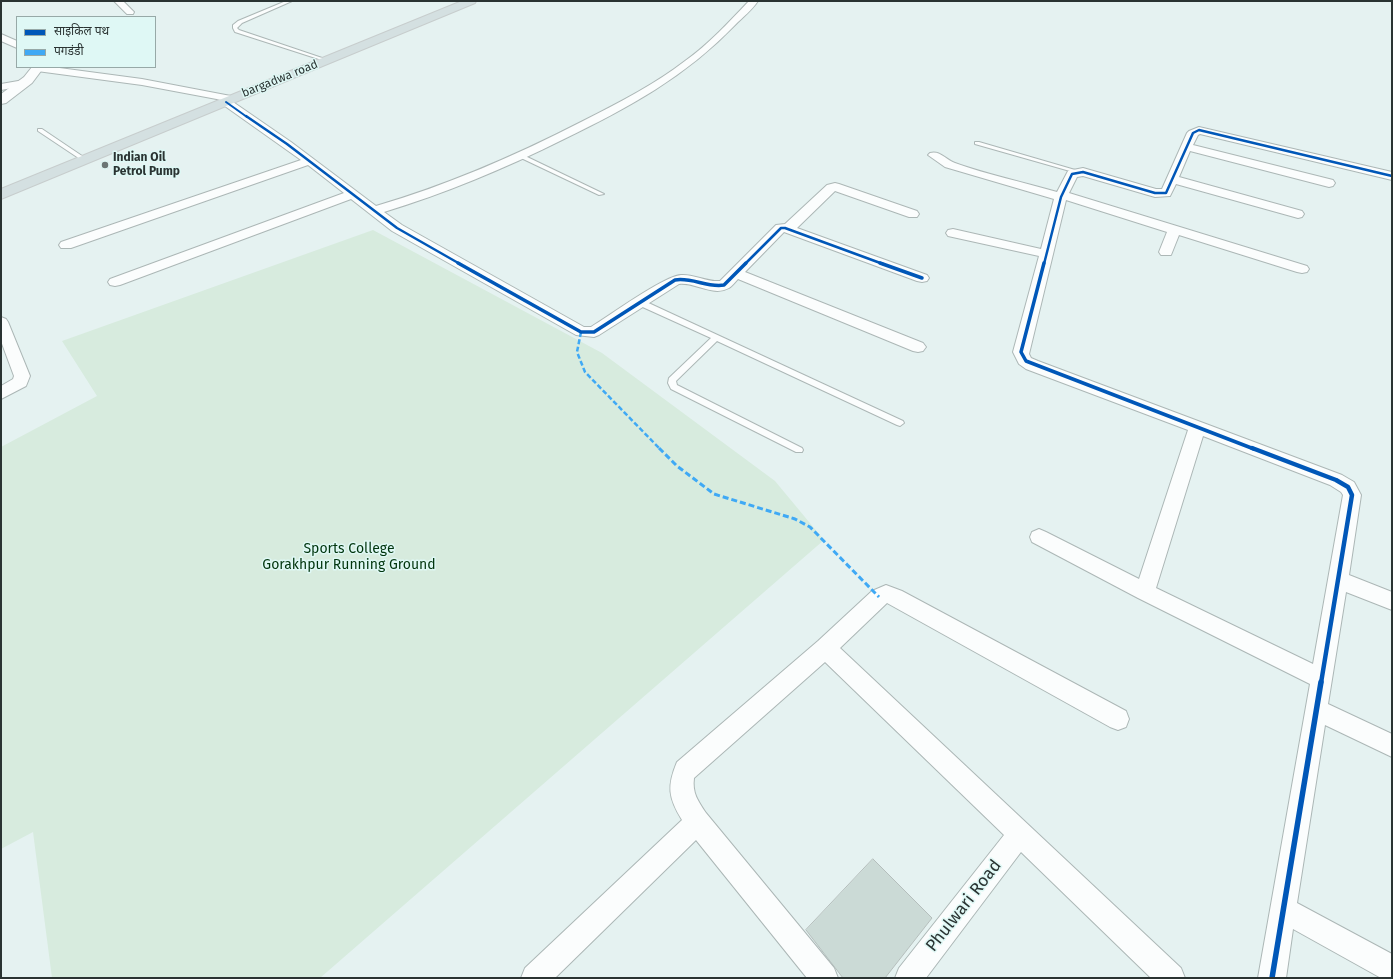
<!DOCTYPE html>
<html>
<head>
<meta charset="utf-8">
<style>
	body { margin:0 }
	#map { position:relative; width:1393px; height:979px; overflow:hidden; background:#e5f2f1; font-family:"Fira Sans","Noto Sans Devanagari",sans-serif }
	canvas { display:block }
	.frame { position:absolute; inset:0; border:2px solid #2a3332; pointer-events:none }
	.legend { position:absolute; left:16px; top:16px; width:140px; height:52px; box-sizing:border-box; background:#dff8f5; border:1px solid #97a9a7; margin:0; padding:5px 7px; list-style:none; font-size:12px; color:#2a3332 }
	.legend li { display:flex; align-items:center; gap:8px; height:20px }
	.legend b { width:20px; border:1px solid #97a9a7 }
</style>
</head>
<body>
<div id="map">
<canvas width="1393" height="979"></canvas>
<div class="frame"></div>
<ul class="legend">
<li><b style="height:5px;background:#0057b8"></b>साइकिल पथ</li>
<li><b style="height:5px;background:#3fa9f5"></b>पगडंडी</li>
</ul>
</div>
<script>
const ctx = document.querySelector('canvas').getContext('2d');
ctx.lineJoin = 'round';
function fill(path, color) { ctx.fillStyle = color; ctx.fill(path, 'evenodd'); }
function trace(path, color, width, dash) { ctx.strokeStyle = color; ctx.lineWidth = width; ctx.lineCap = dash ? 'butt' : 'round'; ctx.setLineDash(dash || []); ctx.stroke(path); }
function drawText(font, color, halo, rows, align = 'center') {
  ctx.font = font + ' "Fira Sans",sans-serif'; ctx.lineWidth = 3; ctx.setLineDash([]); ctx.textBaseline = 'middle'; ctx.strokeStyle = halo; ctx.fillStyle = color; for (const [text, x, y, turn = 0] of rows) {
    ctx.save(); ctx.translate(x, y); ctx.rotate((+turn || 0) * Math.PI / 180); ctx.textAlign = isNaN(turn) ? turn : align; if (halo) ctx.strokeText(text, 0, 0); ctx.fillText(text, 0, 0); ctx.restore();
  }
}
fill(new Path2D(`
	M373,230L602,353L775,481L824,540L320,978H52L33,832L1,849V447L97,396L62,341Z`), '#d7ebde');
const building = new Path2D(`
	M873,859L932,918L885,978H843L806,930Z`);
fill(building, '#cbdad6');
trace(building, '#b5bebc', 1);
const service = new Path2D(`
	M286,1H292L242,23L237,28L239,30L328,60V62L235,32L233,28V25L238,21Z
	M38,129H42L88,160L83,161L38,131Z
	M975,142H979L1082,172L1077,173L975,144Z
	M519,155H523L604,194L599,195L519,157Z
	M636,300H642L903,421L904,423L900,426L897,425L717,341L676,381L677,385L802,448L803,450L802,452H796L671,389L668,383L669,378L711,338L636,304Z`);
const minor = new Path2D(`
	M114,1H123L134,12L133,14H127Z
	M749,1H758C752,10 743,17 735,25C685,77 628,108 564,139C506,168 446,193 384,212L402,225L584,327H591C609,316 664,276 681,275C694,274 706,282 720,281L776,225L785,224L827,185L835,183L839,184L917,211L919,214L917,217H909L835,191L797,228L927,275L929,278L927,281L922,282L917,281L784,232L745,272L923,343L926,347L923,351L918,352L913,351L738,279C735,282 732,286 729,288C713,297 695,282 679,284L599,335L594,337L576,335L392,231L351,199L120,285L115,286L110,285L108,282L110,279L344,193L308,165L71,248H61L59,245L61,242L301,160L222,104L221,102L222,100L142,85L37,71L34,70L33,67H52L142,79L236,97L237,99L233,102L291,142L376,206C448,185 517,155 583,121C618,103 654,85 685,61C709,44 729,22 749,1Z
	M24,80L28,81L29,83L28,85L1,90V84Z
	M1199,127L1392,172V180L1200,134L1198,135L1193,145L1333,180L1335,183L1333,186L1329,187L1190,151L1179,177L1302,211L1304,214L1302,217L1298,218L1176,184L1170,196L1155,197L1083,176L1077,177L1069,193L1307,266L1309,269L1307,272L1302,273L1297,272L1179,235L1171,255H1161L1159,252L1167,232L1066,200L1029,354L1031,358L1038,361L1342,475L1354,482L1361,495L1349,575L1392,592V610L1346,592L1328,704L1392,734V757L1325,725L1297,903L1392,954V978H1381L1293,929L1286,978H1258L1310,684L1138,598L1032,542L1030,537L1032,532L1039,529L1046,532L1139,579L1188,430L1026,369L1019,364L1013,352L1039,256L948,236L946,233L948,230L953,229L1041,249L1054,199L945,167L928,155L930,153C940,150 946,160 955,163C988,175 1023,182 1057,192L1068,171L1083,168L1156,189H1162L1187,133L1189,131ZM1203,436L1330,485L1341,492L1343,495L1313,664L1156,588Z
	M1,317L6,319L8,322L30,376L26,386L1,399V386L13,379L14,376L1,341Z
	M886,585L902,591L1126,711L1129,719L1126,727L1118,730L1110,727L887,603L840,648L1181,968L1185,978H1151L1021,852L926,978H895L899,968L1004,835L825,662L694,778C692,793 698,801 706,813L834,968L838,978H807L696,840L555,978H521L525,968L682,820C668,797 667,786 677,762L818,641L872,591Z`);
const tertiary = new Path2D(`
	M1,34L17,41V48L1,41Z
	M32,67H44L32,83L6,103L1,104V94L24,77Z`);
const primary = new Path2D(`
	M462,1H476L475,3L1,199V189Z`);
trace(service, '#acb7b6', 2);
trace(minor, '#acb7b6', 2);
trace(tertiary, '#acb7b6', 2);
trace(primary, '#c7cdcd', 2);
fill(service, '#fbfdfd');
fill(minor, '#fbfdfd');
fill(tertiary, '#fbfdfd');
fill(primary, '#d4e0e1');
trace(new Path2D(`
	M581,332L577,352L585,372L660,449`), '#3fa9f5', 2.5, [5, 2.5]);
trace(new Path2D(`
	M659,448L677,466L714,494L795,519L810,527L879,597`), '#3fa9f5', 3, [6, 3]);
trace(new Path2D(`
	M226,102L247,117`), '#0057b8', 2);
trace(new Path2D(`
	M246,116L287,144L397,228L460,264
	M745,264L781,228H785L883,264
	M1044,264L1061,197L1072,174L1083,172L1155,193H1166L1193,133L1199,130L1392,176`), '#0057b8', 2.5);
trace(new Path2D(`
	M458,263L581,332H594L675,280C692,277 707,288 724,285L746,263
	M880,263L922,278
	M1044,263L1021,352L1026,361L1254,449`), '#0057b8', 3.5);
trace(new Path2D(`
	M1252,448L1336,480L1348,487L1352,495L1321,683`), '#0057b8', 4.5);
trace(new Path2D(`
	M1272,978L1321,682`), '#0057b8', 5.5);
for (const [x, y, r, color] of [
	[105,165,4,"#6b7675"]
]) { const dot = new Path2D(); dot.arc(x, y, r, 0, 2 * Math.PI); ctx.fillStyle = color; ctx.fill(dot); trace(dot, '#dff8f5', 1.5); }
drawText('12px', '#2a3332', '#dff8f5', [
	["bargadwa road",280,79,-22]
]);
drawText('bold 12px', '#2a3332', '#dff8f5', [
	["Indian Oil",113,158],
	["Petrol Pump",113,172]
], 'left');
drawText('14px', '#00350d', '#dff8f5', [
	["Sports College",349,549],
	["Gorakhpur Running Ground",349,565]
]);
drawText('17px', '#2a3332', '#dff8f5', [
	["Phulwari Road",964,906,-52]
]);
</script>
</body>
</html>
